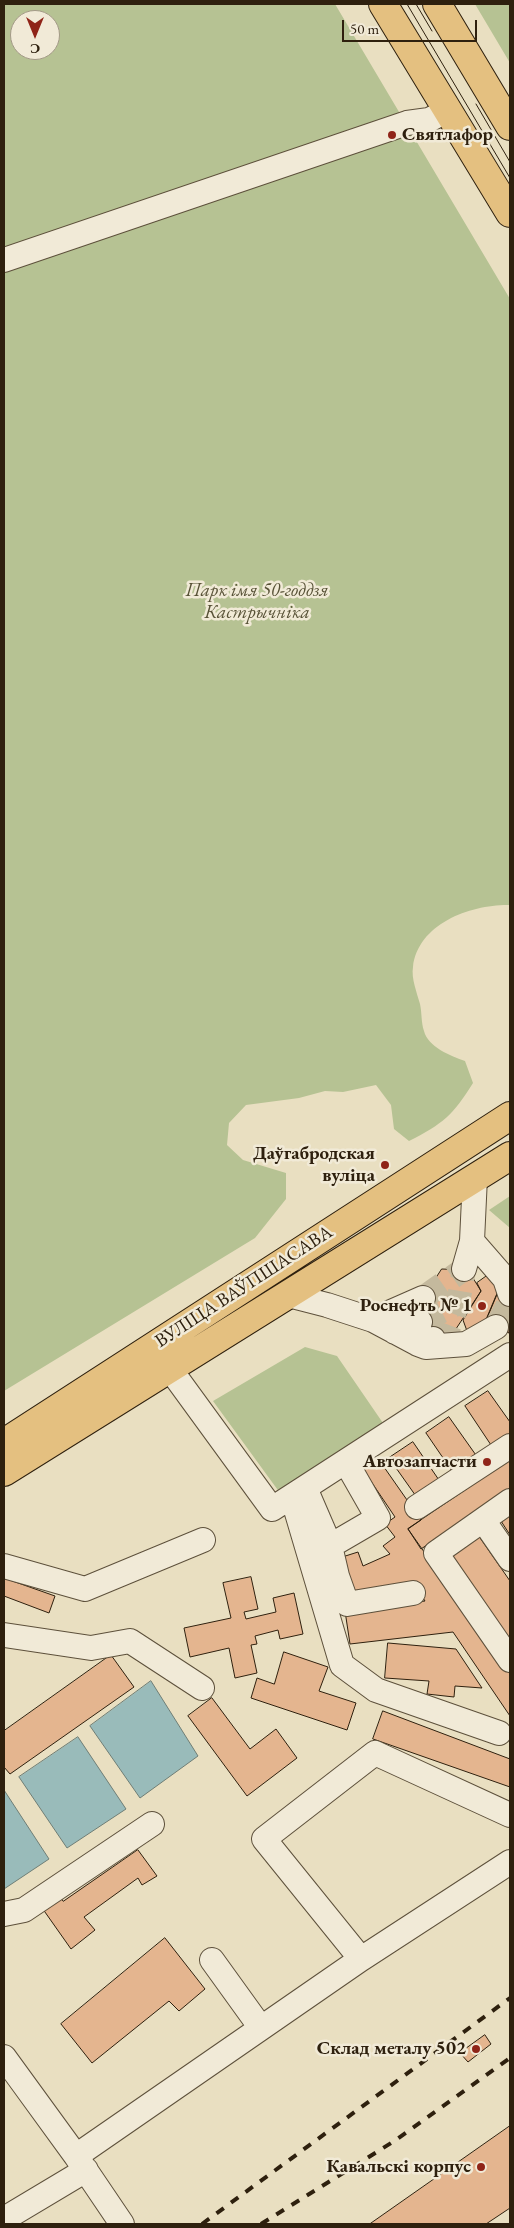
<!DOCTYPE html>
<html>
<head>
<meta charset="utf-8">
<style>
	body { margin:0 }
	#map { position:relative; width:514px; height:2228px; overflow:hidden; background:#e9dfc1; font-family:"EB Garamond",serif }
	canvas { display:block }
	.frame { position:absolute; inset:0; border:5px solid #2e200e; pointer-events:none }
	.north { position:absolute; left:10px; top:10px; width:50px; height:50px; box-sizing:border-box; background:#f1ead7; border:1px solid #a39987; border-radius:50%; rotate:180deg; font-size:14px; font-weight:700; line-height:20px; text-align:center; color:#2e200e }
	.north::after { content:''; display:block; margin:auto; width:18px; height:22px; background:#8f2418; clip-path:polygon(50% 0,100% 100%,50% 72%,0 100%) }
	.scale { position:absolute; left:342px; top:20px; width:135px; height:22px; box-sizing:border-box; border:2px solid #2e200e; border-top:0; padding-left:6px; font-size:15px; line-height:18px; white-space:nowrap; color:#2e200e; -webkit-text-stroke:4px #f1ead7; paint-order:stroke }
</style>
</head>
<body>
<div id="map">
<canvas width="514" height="2228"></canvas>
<div class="frame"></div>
<div class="north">С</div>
<div class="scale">50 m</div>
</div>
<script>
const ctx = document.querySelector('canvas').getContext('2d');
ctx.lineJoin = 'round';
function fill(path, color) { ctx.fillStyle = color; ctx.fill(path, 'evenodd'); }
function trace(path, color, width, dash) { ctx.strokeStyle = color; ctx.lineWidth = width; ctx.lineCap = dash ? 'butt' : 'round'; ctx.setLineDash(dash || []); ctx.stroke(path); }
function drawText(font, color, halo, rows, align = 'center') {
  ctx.font = font + ' "EB Garamond",serif'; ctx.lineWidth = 5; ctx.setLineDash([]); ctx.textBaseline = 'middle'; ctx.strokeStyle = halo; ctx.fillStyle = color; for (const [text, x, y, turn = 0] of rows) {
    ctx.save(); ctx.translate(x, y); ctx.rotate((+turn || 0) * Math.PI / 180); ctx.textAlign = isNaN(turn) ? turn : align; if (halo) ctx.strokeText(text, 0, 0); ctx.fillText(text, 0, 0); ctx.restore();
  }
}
fill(new Path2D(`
	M4,4H335L510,299V905C472,904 418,923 413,967C411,978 417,993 420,1004C422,1013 421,1022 424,1031C428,1047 451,1056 465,1061L473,1083C453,1115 443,1124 409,1141L394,1129L391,1105L376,1085L343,1092L325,1091L299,1098L246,1105L229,1123L227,1145L243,1160L286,1173V1199L255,1238L4,1391ZM20,20H50V50H20Z
	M475,4H510V63Z
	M510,1196V1228L489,1210Z
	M305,1347L337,1356L385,1426L280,1493L213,1401Z`), '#b6c293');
const water = new Path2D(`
	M151,1681L198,1756L140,1798L90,1726Z
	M78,1737L126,1809L67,1848L19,1777Z
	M4,1790L49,1859L4,1889Z`);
fill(water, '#99bbba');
trace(water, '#6e7d75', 1);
const building = new Path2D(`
	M442,1269L468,1270L481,1291L446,1344L422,1331L423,1298Z
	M491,1273L498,1292L485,1323L467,1331L463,1320L481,1291L477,1283Z
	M498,1292L510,1298L509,1333L485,1323Z
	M488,1391L510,1422V1436L493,1448L465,1406Z
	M449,1417L478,1458L454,1474L426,1433Z
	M413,1442L441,1483L418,1499L389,1458Z
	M377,1457L421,1520L408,1529L510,1674V1716L453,1632L350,1644L345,1611L425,1601L414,1584L350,1598L339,1558L358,1552L363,1566L390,1554L383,1546L395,1537L385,1524L395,1517L362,1468Z
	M510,1460V1488L421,1549L408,1529Z
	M510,1515V1535L501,1521Z
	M476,1532L510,1581V1643L447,1553Z
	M251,1577L258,1609L244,1612L246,1619L276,1612L273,1598L294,1593L303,1634L280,1639L278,1630L255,1636L257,1644L251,1645L257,1673L235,1678L229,1648L190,1657L184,1628L231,1618L223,1583Z
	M4,1578L55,1596L49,1613L4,1596Z
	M388,1643L456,1649L482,1688L455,1686L454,1697L427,1694L429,1681L385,1678Z
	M284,1652L328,1667L319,1691L356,1703L347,1730L251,1698L257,1678L274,1684Z
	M111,1655L134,1687L10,1774L4,1767V1731Z
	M212,1698L250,1749L276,1729L297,1758L247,1796L188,1716Z
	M383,1711L510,1759V1787L373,1739Z
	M138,1850L157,1876L142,1885L138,1878L84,1917L95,1930L71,1949L40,1905L57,1893L63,1901Z
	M165,1938L205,1989L179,2011L169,2001L92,2063L61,2024Z
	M485,2035L491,2044L468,2062L460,2053Z
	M510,2126V2208L486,2224H370Z`);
fill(building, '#e4b58f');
trace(building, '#2e200e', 1);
trace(new Path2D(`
	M423,1298L464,1269
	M420,1322L458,1303
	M496,1327L510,1301
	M433,1339L446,1335L458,1303L464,1269`), '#c4b99d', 24, [24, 12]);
const minor = new Path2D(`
	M4,260L407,123L429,120L448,110
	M472,1241L505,1279L510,1294
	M464,1269L472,1241L475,1177
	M288,1295L327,1305L373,1320L418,1344L433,1339
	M373,1320L423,1298
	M395,1332L420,1322
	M418,1344L426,1347L466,1344L496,1327
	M159,1354L272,1509L510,1355
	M305,1488L330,1546L378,1518L346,1462
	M292,1496L342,1665L376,1690L499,1733
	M510,1501L436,1553L510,1660
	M417,1507L510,1446
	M483,1520L510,1559
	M330,1546L337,1576L347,1604L413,1593
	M4,1566L85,1589L203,1540
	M4,1635L91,1648L130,1641L202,1688
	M4,1914L24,1910L152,1824
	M361,1959L264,1839L375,1753L510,1815
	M212,1960L261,2028
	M4,2057L76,2156
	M4,2219L86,2170
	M122,2224L76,2156L361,1959L510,1862`);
const major = new Path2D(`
	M383,4L510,213
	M437,4L510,126
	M4,1443L510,1116
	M4,1472L510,1156`);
trace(minor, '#5d503b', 26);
trace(major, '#2e200e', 30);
trace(minor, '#f1ead7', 24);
trace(major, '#e4c080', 28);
trace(new Path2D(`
	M407,4L510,178
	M416,4L432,31
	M476,104L510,162`), '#2e200e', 1);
trace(new Path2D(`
	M202,2224L510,1998
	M261,2224L396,2140L510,2058`), '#2e200e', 4, [9, 9]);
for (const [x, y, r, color] of [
	[392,135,5,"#8f2418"],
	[385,1165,5,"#8f2418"],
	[482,1306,5,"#8f2418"],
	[487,1462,5,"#8f2418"],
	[476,2049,5,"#8f2418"],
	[481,2167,5,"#8f2418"]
]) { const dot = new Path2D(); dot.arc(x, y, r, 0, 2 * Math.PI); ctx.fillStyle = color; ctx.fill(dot); trace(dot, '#f1ead7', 2); }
drawText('bold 19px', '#2e200e', '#f1ead7', [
	["Святлафор",402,135,"left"],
	["Даўгабродская",375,1154],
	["вуліца",375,1176],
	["Роснефть № 1",472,1306],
	["Автозапчасти",477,1462],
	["Склад металу 502",466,2049],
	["Кавальскі корпус",471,2167]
], 'right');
drawText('italic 19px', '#575136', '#f1ead7', [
	["Парк імя 50-годдзя",257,591],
	["Кастрычніка",257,613]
]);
drawText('19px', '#2e200e', '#f1ead7', [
	["ВУЛІЦА ВАЎПШАСАВА",244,1287,-33]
]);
</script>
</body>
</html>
